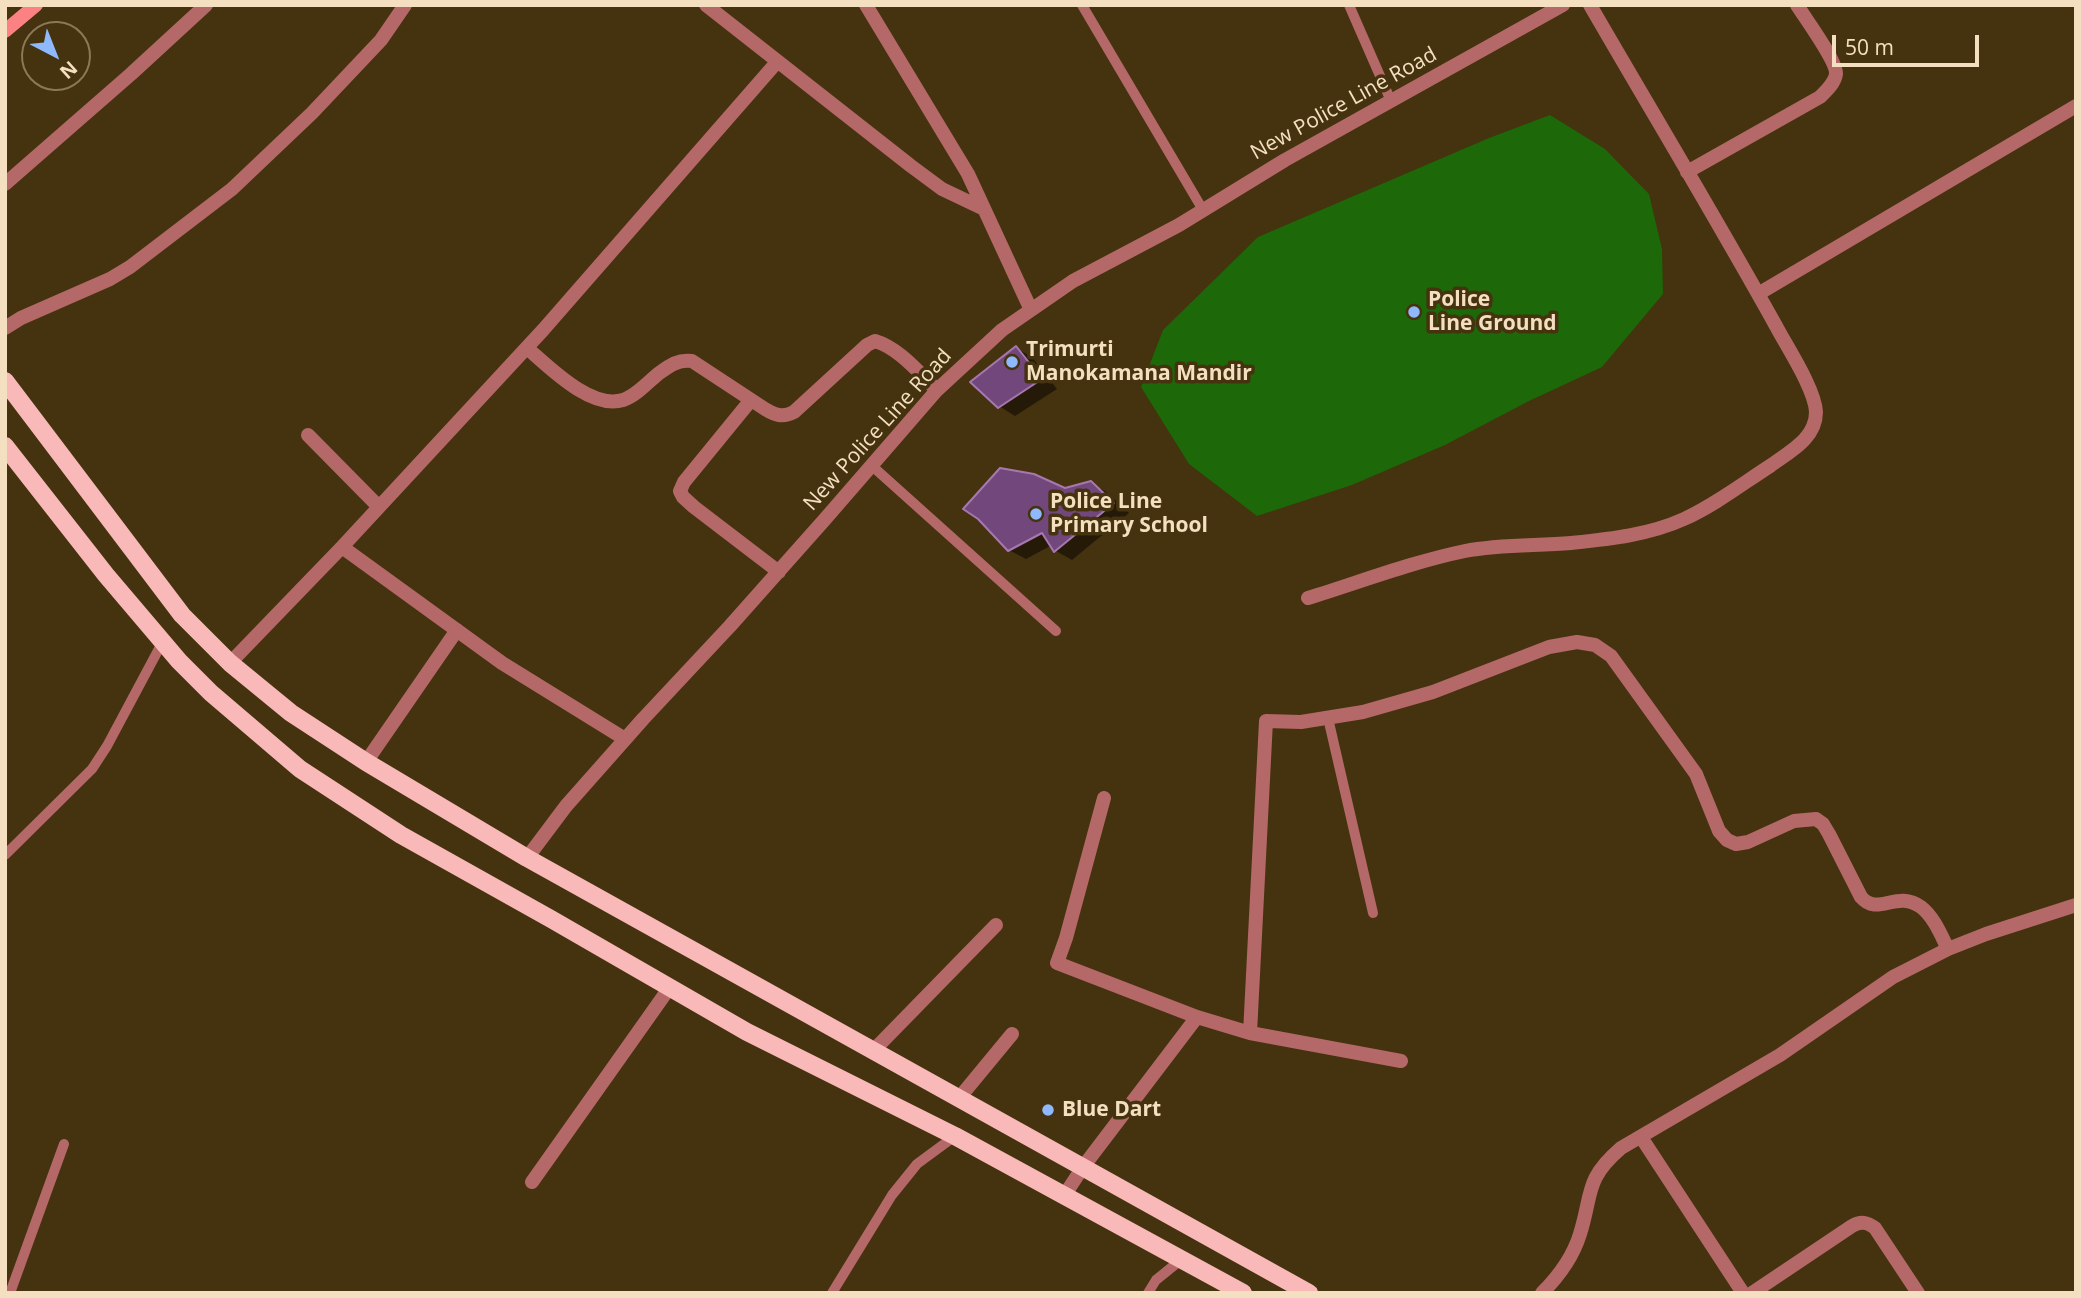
<!DOCTYPE html>
<html>
<head>
<meta charset="utf-8">
<style>
	body { margin:0 }
	#map { position:relative; width:2081px; height:1298px; overflow:hidden; background:#45320e; font-family:"Open Sans",sans-serif }
	canvas { display:block }
	.frame { position:absolute; inset:0; border:7px solid #f4e0c0; pointer-events:none }
	.north { position:absolute; left:21px; top:21px; width:70px; height:70px; box-sizing:border-box; background:#45320e; border:2px solid #8b7855; border-radius:50%; rotate:138deg; font-size:19px; font-weight:700; line-height:28px; text-align:center; color:#f4e0c0 }
	.north::after { content:''; display:block; margin:auto; width:24px; height:32px; background:#8fb8fd; clip-path:polygon(50% 0,100% 100%,50% 72%,0 100%) }
	.scale { position:absolute; left:1832px; top:35px; width:147px; height:32px; box-sizing:border-box; border:4px solid #f4e0c0; border-top:0; padding-left:9px; font-size:21px; line-height:24px; white-space:nowrap; color:#f4e0c0; -webkit-text-stroke:5px #45320e; paint-order:stroke }
</style>
</head>
<body>
<div id="map">
<canvas width="2081" height="1298"></canvas>
<div class="frame"></div>
<div class="north">N</div>
<div class="scale">50 m</div>
</div>
<script>
const ctx = document.querySelector('canvas').getContext('2d');
ctx.lineJoin = 'round';
function fill(path, color) { ctx.fillStyle = color; ctx.fill(path, 'evenodd'); }
function trace(path, color, width, dash) { ctx.strokeStyle = color; ctx.lineWidth = width; ctx.lineCap = dash ? 'butt' : 'round'; ctx.setLineDash(dash || []); ctx.stroke(path); }
function drawText(font, color, halo, rows, align = 'center') {
  ctx.font = font + ' "Open Sans",sans-serif'; ctx.lineWidth = 7; ctx.setLineDash([]); ctx.textBaseline = 'middle'; ctx.strokeStyle = halo; ctx.fillStyle = color; for (const [text, x, y, turn = 0] of rows) {
    ctx.save(); ctx.translate(x, y); ctx.rotate((+turn || 0) * Math.PI / 180); ctx.textAlign = isNaN(turn) ? turn : align; if (halo) ctx.strokeText(text, 0, 0); ctx.fillText(text, 0, 0); ctx.restore();
  }
}
fill(new Path2D(`
	M1550,115L1605,149L1649,194L1662,249L1663,294L1602,367L1529,401L1445,445L1352,485L1257,516L1189,464L1141,387L1163,330L1258,237L1489,138Z`), '#1d6808');
fill(new Path2D(`
	M1016,348L1032,357L1057,389L1015,416L999,406Z
	M1091,483L1108,493L1129,513L1072,560L1056,551L1052,545L1026,559L1009,550L1065,489Z`), '#0007');
const building = new Path2D(`
	M1016,346L1042,379L998,408L970,382Z
	M1000,468L1034,474L1065,488L1091,481L1114,503L1054,552L1042,533L1008,551L978,519L963,509Z`);
fill(building, '#72487c');
trace(building, '#a678af', 2);
trace(new Path2D(`
	M1082,5L1203,210
	M1349,5L1391,101
	M871,465L1056,631
	M1328,718L1373,913
	M5,855L92,769L107,746L162,643
	M10,1293L64,1144
	M832,1293L892,1195L917,1164L955,1136
	M1148,1293L1156,1280L1182,1259`), '#b46868', 10);
trace(new Path2D(`
	M706,5L911,166L942,189L984,209
	M866,5L968,174L1031,310
	M1687,172L1820,97C1826,91 1835,83 1836,74C1837,61 1805,18 1797,5
	M5,184L131,74L206,5
	M1758,294L2076,106
	M5,328L21,318L110,279L130,267L232,189L312,113L381,40L405,5
	M527,348C549,367 591,410 623,400C636,396 648,382 658,374C669,366 678,359 692,361L765,409C775,415 782,418 794,412L867,345L875,341C899,348 919,373 937,390
	M751,400L684,482L680,491L683,497L694,507L779,572
	M308,435L379,507
	M342,547L502,663L625,739
	M1308,598C1360,582 1412,562 1465,551C1500,544 1536,546 1571,543C1609,539 1649,535 1684,519C1715,505 1742,484 1770,466C1789,452 1816,439 1816,412C1815,389 1787,347 1776,326C1716,218 1652,112 1590,5
	M230,663L342,547L543,330L777,62
	M366,762L457,630
	M1104,798L1066,938L1057,963L1197,1017L1250,1033L1401,1061
	M527,858L566,806L643,719L730,626L826,518L937,390L1002,330L1073,281L1179,225L1285,160L1563,5
	M1250,1033L1266,721L1301,722L1363,712L1433,692L1549,647L1577,642L1595,645L1611,656L1696,774L1719,831L1727,840L1736,844L1748,842L1794,821L1816,819L1823,824L1829,834L1861,897C1878,917 1897,889 1921,907C1934,917 1941,935 1948,949
	M873,1051L996,925
	M960,1097L1012,1034
	M1641,1137L1743,1293
	M532,1182L670,987
	M1064,1196L1083,1167L1197,1017
	M1542,1293C1559,1276 1573,1257 1580,1234C1593,1193 1584,1180 1621,1148L1780,1055L1893,977L1948,949L1986,934L2076,905
	M1752,1293L1852,1226C1861,1221 1867,1222 1875,1228L1918,1293`), '#b46868', 14);
trace(new Path2D(`
	M5,31L36,5`), '#fb8183', 14);
trace(new Path2D(`
	M5,381L182,615L230,663L291,713L366,762L527,858L1309,1293
	M5,446L106,575L179,661L211,693L300,769L401,835L551,919L747,1032L955,1136L1243,1293`), '#f9b9b8', 18);
for (const [x, y, r, color] of [
	[1414,312,7,"#8fb8fd"],
	[1012,362,7,"#8fb8fd"],
	[1036,514,7,"#8fb8fd"],
	[1048,1110,7,"#8fb8fd"]
]) { const dot = new Path2D(); dot.arc(x, y, r, 0, 2 * Math.PI); ctx.fillStyle = color; ctx.fill(dot); trace(dot, '#45320e', 2.5); }
drawText('21px', '#f4e0c0', '#45320e', [
	["New Police Line Road",1344,104,-29],
	["New Police Line Road",878,430,-48]
]);
drawText('bold 21px', '#f4e0c0', '#45320e', [
	["Police",1428,300],
	["Line Ground",1428,324],
	["Trimurti",1026,350],
	["Manokamana Mandir",1026,374],
	["Police Line",1050,502],
	["Primary School",1050,526],
	["Blue Dart",1062,1110]
], 'left');
</script>
</body>
</html>
